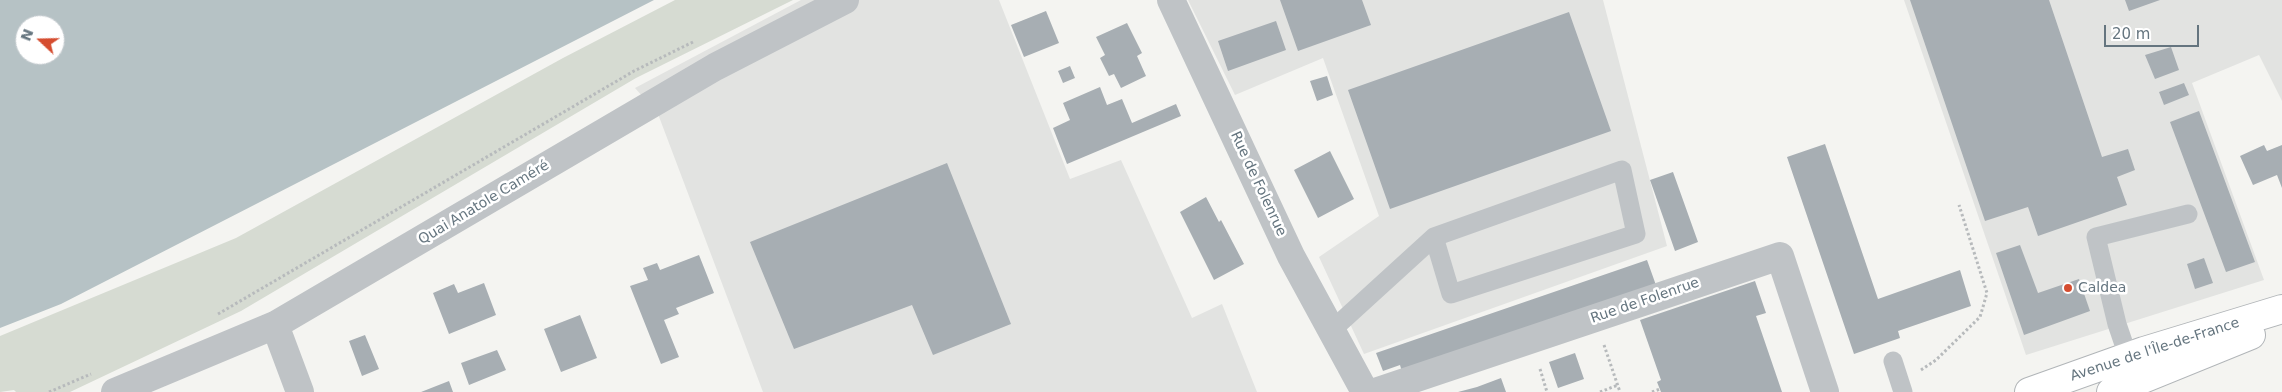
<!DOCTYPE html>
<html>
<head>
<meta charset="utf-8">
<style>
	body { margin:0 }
	#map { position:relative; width:2282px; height:392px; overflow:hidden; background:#f4f4f1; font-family:"DejaVu Sans",sans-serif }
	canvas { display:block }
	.north { position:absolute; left:15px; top:15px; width:50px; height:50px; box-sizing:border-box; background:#fff; border:1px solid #c1c8cc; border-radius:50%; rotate:291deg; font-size:14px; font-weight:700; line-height:20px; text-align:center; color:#65757f }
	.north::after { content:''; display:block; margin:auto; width:18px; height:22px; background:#d54d30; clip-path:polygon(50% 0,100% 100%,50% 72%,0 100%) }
	.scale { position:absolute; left:2104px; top:25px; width:95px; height:22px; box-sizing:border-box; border:2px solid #65757f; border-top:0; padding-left:6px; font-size:15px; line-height:18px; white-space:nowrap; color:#65757f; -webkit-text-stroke:4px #fff; paint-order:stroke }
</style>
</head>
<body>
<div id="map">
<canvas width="2282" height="392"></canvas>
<div class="north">N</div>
<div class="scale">20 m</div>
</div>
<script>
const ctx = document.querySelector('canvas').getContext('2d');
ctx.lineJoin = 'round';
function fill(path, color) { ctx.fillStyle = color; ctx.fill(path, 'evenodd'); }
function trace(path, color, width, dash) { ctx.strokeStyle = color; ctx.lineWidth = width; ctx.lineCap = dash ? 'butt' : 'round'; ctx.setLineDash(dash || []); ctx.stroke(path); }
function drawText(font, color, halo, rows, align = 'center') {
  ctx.font = font + ' "DejaVu Sans",sans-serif'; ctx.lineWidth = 5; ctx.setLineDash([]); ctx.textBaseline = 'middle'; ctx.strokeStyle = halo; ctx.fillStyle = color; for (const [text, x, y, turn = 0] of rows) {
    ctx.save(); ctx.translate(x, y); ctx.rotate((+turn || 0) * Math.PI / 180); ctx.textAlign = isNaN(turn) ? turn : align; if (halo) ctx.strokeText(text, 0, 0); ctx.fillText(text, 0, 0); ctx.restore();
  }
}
fill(new Path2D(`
	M801,0H999L1070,179L1121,160L1192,318L1222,304L1257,392H763L658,114L635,88Z
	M1188,0H1603L1667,246L1364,354L1319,257L1379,216L1323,58L1235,95Z
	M1904,0H2282V101L2259,55L2192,83L2264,280L2026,355Z`), '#e2e3e1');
fill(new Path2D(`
	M675,0H793L636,78L241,311L70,392H16L14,390L0,392V336L236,238L563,58Z`), '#d6dbd2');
fill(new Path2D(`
	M0,0H654L61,304L0,328ZM25,25H55V55H25Z`), '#b6c2c5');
fill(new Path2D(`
	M1280,0H1362L1371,25L1298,51Z
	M1910,0H2049L2102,157L2128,149L2135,170L2117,177L2127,205L2038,236L2028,207L1985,221Z
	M2125,0H2160L2129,11Z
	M1046,11L1059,43L1024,57L1011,25Z
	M1569,12L1611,131L1390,209L1348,90Z
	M1276,21L1286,50L1228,71L1218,41Z
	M1127,23L1142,53L1137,56L1146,76L1121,88L1114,74L1109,76L1100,58L1105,55L1096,37Z
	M2171,47L2179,70L2155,79L2145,55Z
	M1070,66L1075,78L1063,83L1058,71Z
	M1327,76L1333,95L1317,101L1310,81Z
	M2184,83L2189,95L2164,105L2159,92Z
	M1100,87L1107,105L1122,99L1132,123L1176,104L1181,116L1067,164L1053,128L1070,120L1063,103Z
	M2199,111L2255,262L2226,272L2170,122Z
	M1825,144L1878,299L1960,270L1971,306L1898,331L1900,338L1854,354L1787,157Z
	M2264,145L2267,151L2282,145V188L2277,175L2253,185L2240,156Z
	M1330,151L1354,199L1318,218L1294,170Z
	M947,163L1011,324L933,355L912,305L794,349L750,242Z
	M1673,172L1698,242L1675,251L1650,180Z
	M1206,197L1219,222L1221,220L1244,264L1214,280L1180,212Z
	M2020,245L2038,293L2079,279L2090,311L2024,335L1996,253Z
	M699,255L714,293L676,308L679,314L664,320L679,357L661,364L630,286L648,280L643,268L657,263L660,270Z
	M2204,258L2213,283L2195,289L2187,264Z
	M1647,260L1657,288L1403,375L1400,365L1383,371L1376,353Z
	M1755,281L1766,313L1756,316L1782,392H1661L1657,382L1661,380L1640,320Z
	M484,283L496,315L449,334L433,293L454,284L458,293Z
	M580,315L597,358L561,372L544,329Z
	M365,335L379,369L362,376L349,341Z
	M497,350L506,370L469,385L461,363Z
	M1575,353L1584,379L1558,388L1549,362Z
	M1501,378L1506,392H1458L1477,387Z
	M449,381L453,392H421Z`), '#a7aeb3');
const primary = new Path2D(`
	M2029,392L2144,351L2282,309
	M2111,392L2251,335`);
trace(primary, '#b1b5b8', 30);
trace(new Path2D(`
	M218,314L634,71L695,41
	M1604,345L1620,392
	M1540,369L1547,392
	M1921,370L1936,360L1980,317L1987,293L1959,205
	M49,392L91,374
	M1600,392L1618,385
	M1652,392L1660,389`), '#b7babc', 3, [2.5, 2.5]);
trace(new Path2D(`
	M1332,330L1434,237L1622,170L1636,234L1451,294L1434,237
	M1893,361L1903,392
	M2132,368L2117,324L2096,237L2188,214`), '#bfc3c6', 19);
trace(new Path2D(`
	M1171,0L1291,256L1365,392
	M275,325L300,392
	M115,392L275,325L715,67L845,0
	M1375,392L1780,256L1825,392`), '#bfc3c6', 28);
trace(primary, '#fff', 28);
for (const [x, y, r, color] of [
	[2068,288,5,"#d54d30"]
]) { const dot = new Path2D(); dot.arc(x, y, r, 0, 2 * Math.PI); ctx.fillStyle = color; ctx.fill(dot); trace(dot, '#fff', 2); }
drawText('14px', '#65757f', '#fff', [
	["Rue de Folenrue",1258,184,65],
	["Quai Anatole Caméré",484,203,-31],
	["Rue de Folenrue",1645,301,-19],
	["Avenue de l'Île-de-France",2155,350,-18]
]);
drawText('14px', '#65757f', '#fff', [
	["Caldea",2078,288]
], 'left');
</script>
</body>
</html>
